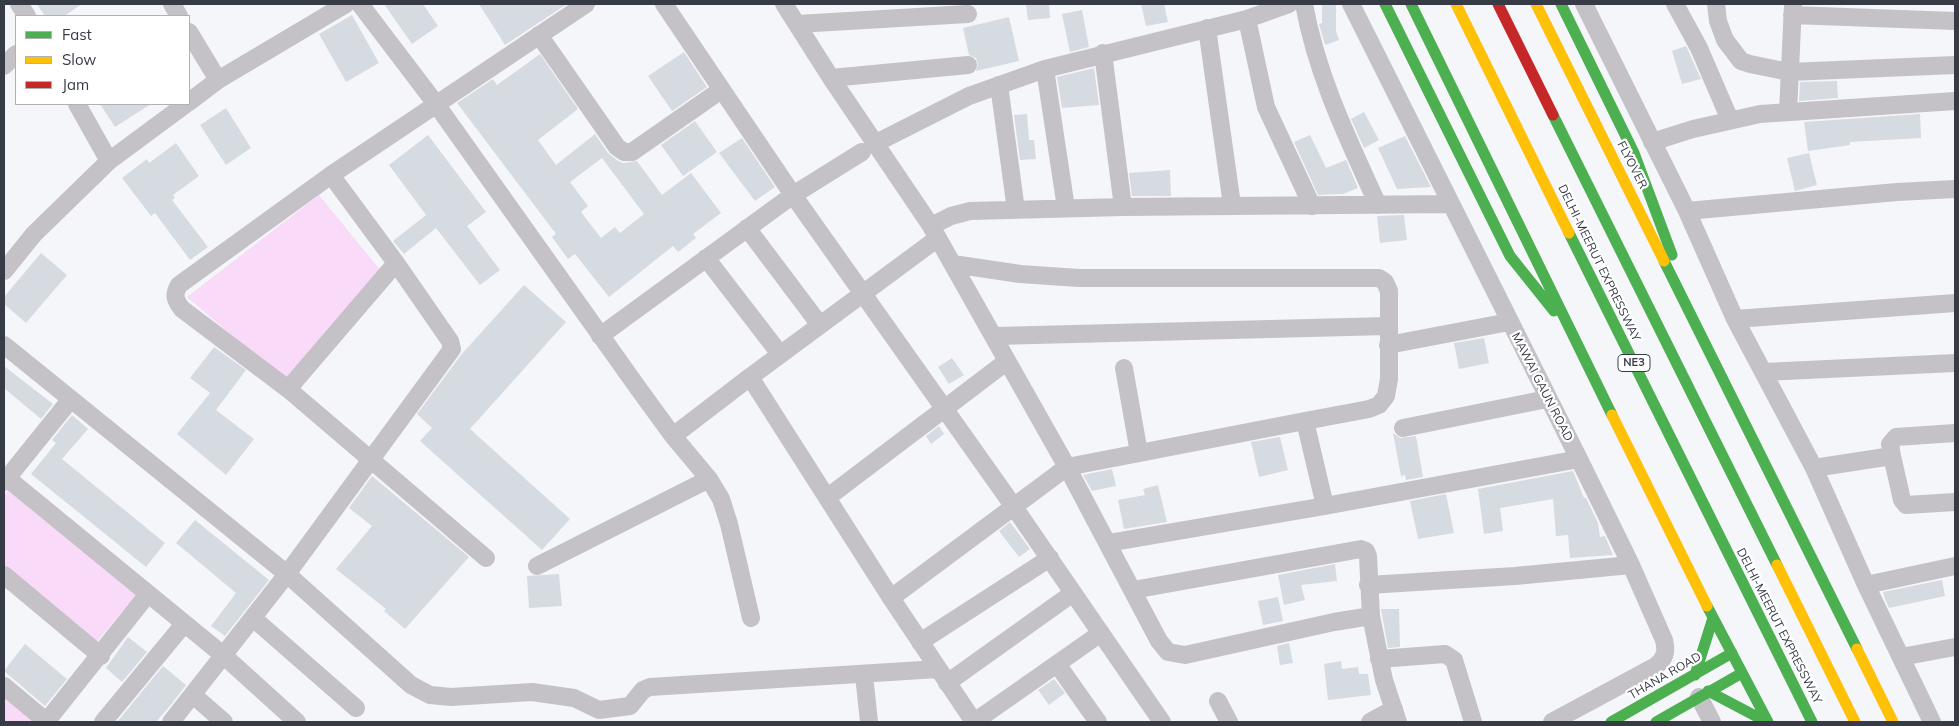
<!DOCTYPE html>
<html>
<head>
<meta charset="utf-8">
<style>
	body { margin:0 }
	#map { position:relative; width:1959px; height:726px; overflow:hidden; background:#f5f6f9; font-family:Mulish,sans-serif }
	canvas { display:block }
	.frame { position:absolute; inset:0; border:5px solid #373b46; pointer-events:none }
	.legend { position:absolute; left:15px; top:15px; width:175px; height:90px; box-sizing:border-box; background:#fff; border:1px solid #afb1b5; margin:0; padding:6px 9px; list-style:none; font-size:15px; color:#373b46 }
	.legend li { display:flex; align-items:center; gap:10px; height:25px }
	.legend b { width:25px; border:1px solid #afb1b5 }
</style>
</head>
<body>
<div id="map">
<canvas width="1959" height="726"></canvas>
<div class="frame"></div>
<ul class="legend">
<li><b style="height:6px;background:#4caf50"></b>Fast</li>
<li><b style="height:6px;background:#ffc107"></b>Slow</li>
<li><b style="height:6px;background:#c62828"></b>Jam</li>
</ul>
</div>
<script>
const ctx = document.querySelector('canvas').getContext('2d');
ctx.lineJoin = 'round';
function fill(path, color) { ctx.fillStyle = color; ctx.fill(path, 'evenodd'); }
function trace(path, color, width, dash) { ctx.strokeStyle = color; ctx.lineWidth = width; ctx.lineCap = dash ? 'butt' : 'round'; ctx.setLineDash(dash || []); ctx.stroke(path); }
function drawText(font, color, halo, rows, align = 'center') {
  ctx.font = font + ' Mulish,sans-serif'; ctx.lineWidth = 4.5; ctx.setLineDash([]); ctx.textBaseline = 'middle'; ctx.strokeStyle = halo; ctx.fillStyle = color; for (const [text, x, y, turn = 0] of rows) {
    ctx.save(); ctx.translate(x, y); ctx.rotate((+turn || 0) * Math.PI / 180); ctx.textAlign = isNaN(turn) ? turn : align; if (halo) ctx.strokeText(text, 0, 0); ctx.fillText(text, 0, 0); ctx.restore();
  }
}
fill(new Path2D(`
	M319,195L381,271L287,383L187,297Z
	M9,489L136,595L96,643L4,566V496Z
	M4,696L35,722H4Z`), '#f9daf8');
fill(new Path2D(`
	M37,4H82L64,16H45Z
	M384,4H423L438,26L412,44Z
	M479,4H567L505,45Z
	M1026,4H1049L1050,18L1028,20Z
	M1141,4H1164L1168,22L1146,26Z
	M1322,4H1336V31L1339,40L1325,45L1319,24L1322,23Z
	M1082,10L1089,47L1070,52L1062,14Z
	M352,15L379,63L346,82L319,34Z
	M1009,17L1019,61L976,71L978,64L976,58L969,55L963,28Z
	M1686,46L1701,79L1682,84L1672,51Z
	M684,52L707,87L672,111L648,76Z
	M540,54L578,109L538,140L556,165L595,134L608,153L618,161L623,163L637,161L662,195L691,173L721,213L693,234L696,238L678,252L673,246L609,297L575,254L568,259L552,237L556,234L457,103L493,79L497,85ZM602,158L644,214L620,233L615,227L601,238L581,212L588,206L570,182Z
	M1094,68L1099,105L1062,108L1057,77Z
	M1837,81L1838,98L1799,101L1800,82Z
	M100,104H151L115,127Z
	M226,108L251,148L226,165L200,125Z
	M1364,112L1379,140L1364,148L1351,119Z
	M1027,114L1029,140H1034L1036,159L1020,160L1014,115Z
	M1920,114L1921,138L1850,142V145L1808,151L1804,122Z
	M695,121L717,152L683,176L661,145Z
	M428,135L486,212L467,226L500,270L480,285L436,228L404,254L393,241L426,215L389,165Z
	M1310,135L1326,168L1346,160L1358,188L1343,194L1318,195L1294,142Z
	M1405,136L1431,187L1397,189L1378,148Z
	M742,138L775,187L755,201L719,153Z
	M176,143L199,176L173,195L175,198L172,200L208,247L190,260L155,213L151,216L122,178L147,159L149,163Z
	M1809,153L1817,185L1795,191L1787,158Z
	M1170,170L1171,196H1132L1129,173Z
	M1404,215L1407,240L1380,243L1377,216Z
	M41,253L67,275L26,323L4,304V297Z
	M524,285L566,322L470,429L570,519L542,550L420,441L432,428L417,414L461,355Z
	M1484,338L1489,363L1459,369L1454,343Z
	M214,347L246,370L216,410L254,439L226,475L177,434L210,393L190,378Z
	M952,358L964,375L949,384L938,367Z
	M4,366L53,404L41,419L4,388Z
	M72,415L88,429L62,459L165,543L146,567L31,474L56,443L52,440Z
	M939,426L944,434L931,444L926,436Z
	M1393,433L1400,438L1416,436L1423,477L1406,480L1405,475L1401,476Z
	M1280,437L1288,470L1259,477L1251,442Z
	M1112,469L1116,486L1092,491L1083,475Z
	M1573,471L1584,498H1586L1598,523L1600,537L1605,536L1613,555L1570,558L1568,535L1556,536L1553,499L1500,508L1503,531L1484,534L1478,489Z
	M372,476L469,557L405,629L384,611L386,609L336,569L372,526L349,508Z
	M1158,485L1167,522L1124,529L1118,500L1145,495L1143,489Z
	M1446,494L1454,533L1418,539L1410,501Z
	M195,520L269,580L225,636L211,626L236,593L176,543Z
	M1010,522L1030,549L1019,557L999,531Z
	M1335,564L1337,581L1301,585L1305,600L1284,605L1278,575Z
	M559,574L562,606L529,608L527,576Z
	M1942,580L1945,596L1889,608L1885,599L1883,592Z
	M1278,597L1283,621L1263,625L1258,601Z
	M1381,609H1399L1400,647L1388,648Z
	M128,637L147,652L122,682L106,668Z
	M1289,643L1293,663L1280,665L1277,646Z
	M25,644L67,679L45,706L4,671Z
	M1341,661L1342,669L1358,667L1359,674H1368L1371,695L1328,700L1324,664Z
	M163,666L186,685L170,706L156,722H117Z
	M1054,679L1065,693L1049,705L1038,690Z`), '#d6dbe1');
trace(new Path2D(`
	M19,4L27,16
	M172,4L179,16
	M360,4L436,104L638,388L673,436L709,479L721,499L729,524L751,618
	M664,4L793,195L1014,507L1162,722
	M784,4L831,78L931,226L1067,467L1159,641L1168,652L1185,655L1334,622L1371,616L1384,680L1398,722
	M1304,4C1317,76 1348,139 1378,205
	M1351,4L1579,459L1631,565L1664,640C1667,652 1665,658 1656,666L1552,722
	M1584,4L1687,211L1735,319L1814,468L1866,585L1932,722
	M1675,4L1699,48L1730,120
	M1716,4L1718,21L1725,40L1741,61L1750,64L1789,72L1955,65
	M1792,15L1955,21
	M1247,19L1266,107L1312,206
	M797,24L968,14
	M1207,28L1232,205
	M189,32L218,80
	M539,35L617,147L624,152H632L721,90
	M1103,53L1123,207
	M4,66L16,54
	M1045,69L1066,208
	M831,78L968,65
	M999,85L1016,210
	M189,102L218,80L346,4
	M77,104L109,161
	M1788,112L1793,5
	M1652,142L1693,129L1760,114L1955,101
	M876,143L969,96L1045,69L1247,19L1289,4
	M1687,211L1897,192L1955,189
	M931,226L951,216L970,211L1123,207L1451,204
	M747,228L820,325
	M706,258L780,354
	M953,264L1020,274L1079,278H1379L1385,282L1389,291V379L1386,396L1379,405L1369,409L1305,421
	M4,271L34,234L109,161L186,104
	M1735,319L1955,303
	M600,336L793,195L862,152
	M995,336L1388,326
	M4,345L287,574L411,685L430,695L451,697L532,692L574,698L599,710L630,706L643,690L650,687L938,669
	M1388,345L1509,322
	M1124,368L1139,453
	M1764,372L1955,363
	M750,377L938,238
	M288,389L396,263
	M1403,428L1547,399
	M673,436L750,377L891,598
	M1892,456L1890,444L1896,437L1955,433
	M1814,468L1892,456L1902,500L1906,505L1955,502
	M7,478L223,655L297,722
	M4,482L71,399
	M828,497L1002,365
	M1108,543L1325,506L1579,459
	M486,558L288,389L182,309C175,300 173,295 179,285L331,175L586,4
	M537,566L709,479
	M4,575L101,656
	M1368,585L1515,576L1631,565
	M1866,585L1955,566
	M1133,590L1361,549L1366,551L1368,556L1371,616
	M253,618L356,708
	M920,642L1050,558
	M1901,657L1955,647
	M1379,659L1445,654L1454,660L1473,722
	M1057,664L1098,722
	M864,675L869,722
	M947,683L1073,593
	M4,686L47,722
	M193,695L224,722
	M1699,697L1712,722
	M1218,701L1229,722
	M46,722L148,594
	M103,722L184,624
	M171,722L287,574L452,349L450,341L396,263L331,175
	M974,722L891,598L1067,467L1305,421L1325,506
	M974,722L1101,633
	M1370,722L1394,709`), '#c4c2c7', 18);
trace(new Path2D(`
	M1385,4L1510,256L1554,311
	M1411,4L1612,415
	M1561,4L1634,153L1672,255
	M1553,115L1777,565
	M1569,233L1812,722
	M1664,261L1857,649
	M1707,606L1768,722
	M1695,675L1713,618
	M1708,691L1767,722
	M1611,722L1732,653
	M1656,722L1742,673`), '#4caf50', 11);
trace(new Path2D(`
	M1456,4L1569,233
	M1536,4L1664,261
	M1612,415L1707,606
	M1777,565L1855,722
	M1857,649L1893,722`), '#ffc107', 11);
trace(new Path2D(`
	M1498,4L1553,115`), '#c62828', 11);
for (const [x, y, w] of [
	[1634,363,32]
]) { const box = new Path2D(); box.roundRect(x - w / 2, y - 8.5, w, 17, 4); ctx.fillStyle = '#fff'; ctx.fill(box); trace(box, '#373b46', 1); }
drawText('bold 11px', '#373b46', null, [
	["NE3",1634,363]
]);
drawText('12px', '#373b46', '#fff', [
	["FLYOVER",1632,165,63],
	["DELHI-MEERUT EXPRESSWAY",1599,263,64],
	["MAWAI GAUN ROAD",1542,387,63],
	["DELHI-MEERUT EXPRESSWAY",1779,626,63],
	["THANA ROAD",1665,676,-30]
]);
</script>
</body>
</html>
